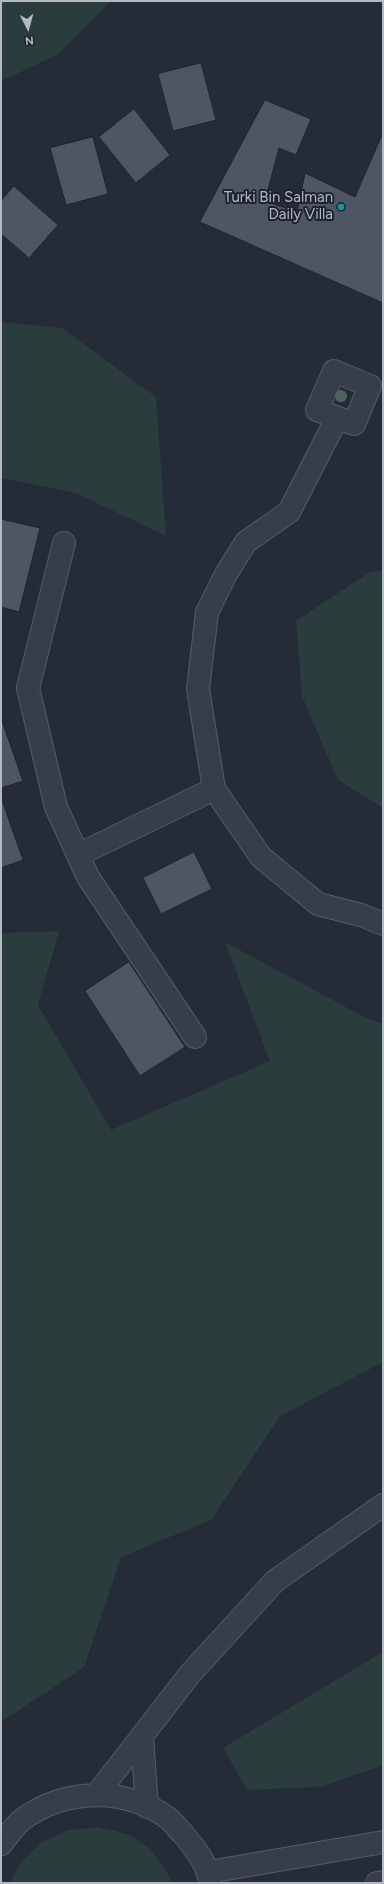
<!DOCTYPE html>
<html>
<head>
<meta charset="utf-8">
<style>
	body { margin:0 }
	#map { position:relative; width:384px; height:1884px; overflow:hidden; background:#252c38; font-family:Figtree,sans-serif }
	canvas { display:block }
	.frame { position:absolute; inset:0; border:2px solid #b4b9c4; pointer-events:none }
	.north { position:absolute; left:8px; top:8px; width:40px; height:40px; -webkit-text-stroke:3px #1e232d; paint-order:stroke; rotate:174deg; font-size:11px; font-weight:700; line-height:16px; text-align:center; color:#b4b9c4 }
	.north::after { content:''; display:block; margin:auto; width:14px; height:18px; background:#b4b9c4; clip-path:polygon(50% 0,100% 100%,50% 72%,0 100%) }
</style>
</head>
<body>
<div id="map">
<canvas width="384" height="1884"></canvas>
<div class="frame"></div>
<div class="north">N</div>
</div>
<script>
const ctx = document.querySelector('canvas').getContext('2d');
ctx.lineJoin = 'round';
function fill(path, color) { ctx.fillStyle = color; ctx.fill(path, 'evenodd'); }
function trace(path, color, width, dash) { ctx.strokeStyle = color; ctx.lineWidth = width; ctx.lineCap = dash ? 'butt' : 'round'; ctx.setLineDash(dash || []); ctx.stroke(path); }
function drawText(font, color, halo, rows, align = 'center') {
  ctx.font = font + ' Figtree,sans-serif'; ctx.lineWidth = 4; ctx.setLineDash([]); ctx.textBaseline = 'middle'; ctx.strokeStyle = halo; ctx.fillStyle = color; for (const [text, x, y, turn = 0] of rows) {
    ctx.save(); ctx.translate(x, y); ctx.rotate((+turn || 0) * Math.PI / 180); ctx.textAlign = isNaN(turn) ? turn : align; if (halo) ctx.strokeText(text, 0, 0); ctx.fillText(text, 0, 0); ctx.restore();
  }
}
fill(new Path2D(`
	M1,1H111L57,55L1,81Z
	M1,322L62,328L156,397L166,536L76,493L1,478Z
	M383,571V808L338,780L302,696L296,621L370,572Z
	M59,931L38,1005L111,1130L270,1061L225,942L366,1018L383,1024V1362L280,1416L211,1520L121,1557L84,1667L1,1722V933Z
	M383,1652V1765L321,1787L247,1790L223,1748Z
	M99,1827C108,1830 117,1831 126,1834C146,1841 165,1864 172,1883H10L20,1863L42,1842L69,1830Z`), '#2b3c3d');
const building = new Path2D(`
	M201,63L216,120L173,131L158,74Z
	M265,100L311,119L296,155L279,148L265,201L297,212L305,173L355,197L381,137L383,138V303L200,222Z
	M134,109L170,155L136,183L99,137Z
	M93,137L108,194L66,205L50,148Z
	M14,186L58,225L29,258L1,234V201Z
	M1,519L40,528L19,612L1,607Z
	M1,718L23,781L1,788Z
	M1,797L23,860L1,868Z
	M194,852L212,889L161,914L143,878Z
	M129,962L185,1047L140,1076L85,991Z`);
fill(building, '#4e5663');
trace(building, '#20252f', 1);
const minor = new Path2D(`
	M334,371L370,386L354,424L317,410Z
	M337,418L289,512L246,542L226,574L207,612L198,689L214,789L261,857L318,904L361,915L383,924
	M64,543L28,688L56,807L88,877L195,1037
	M78,855L214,789
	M142,1736L190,1674L275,1581L383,1505
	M97,1794L142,1736L147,1807
	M1,1844C8,1836 15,1825 23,1819C66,1788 125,1787 168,1818C173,1822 178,1829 183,1834C195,1848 208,1864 210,1883
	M209,1872L383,1842
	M377,1883L383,1882`);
trace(minor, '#575c66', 24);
trace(minor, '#383e48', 22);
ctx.fillStyle = '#4d645b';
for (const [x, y] of [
	[341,396]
]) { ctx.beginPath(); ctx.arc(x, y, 6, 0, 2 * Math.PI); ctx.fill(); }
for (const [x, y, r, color] of [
	[341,207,4,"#0f9aa8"]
]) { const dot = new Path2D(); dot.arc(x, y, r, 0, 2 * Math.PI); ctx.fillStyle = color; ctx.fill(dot); trace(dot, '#1e232d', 1.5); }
drawText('15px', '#b4b9c4', '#1e232d', [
	["Turki Bin Salman",333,198],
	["Daily Villa",333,215]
], 'right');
</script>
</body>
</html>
